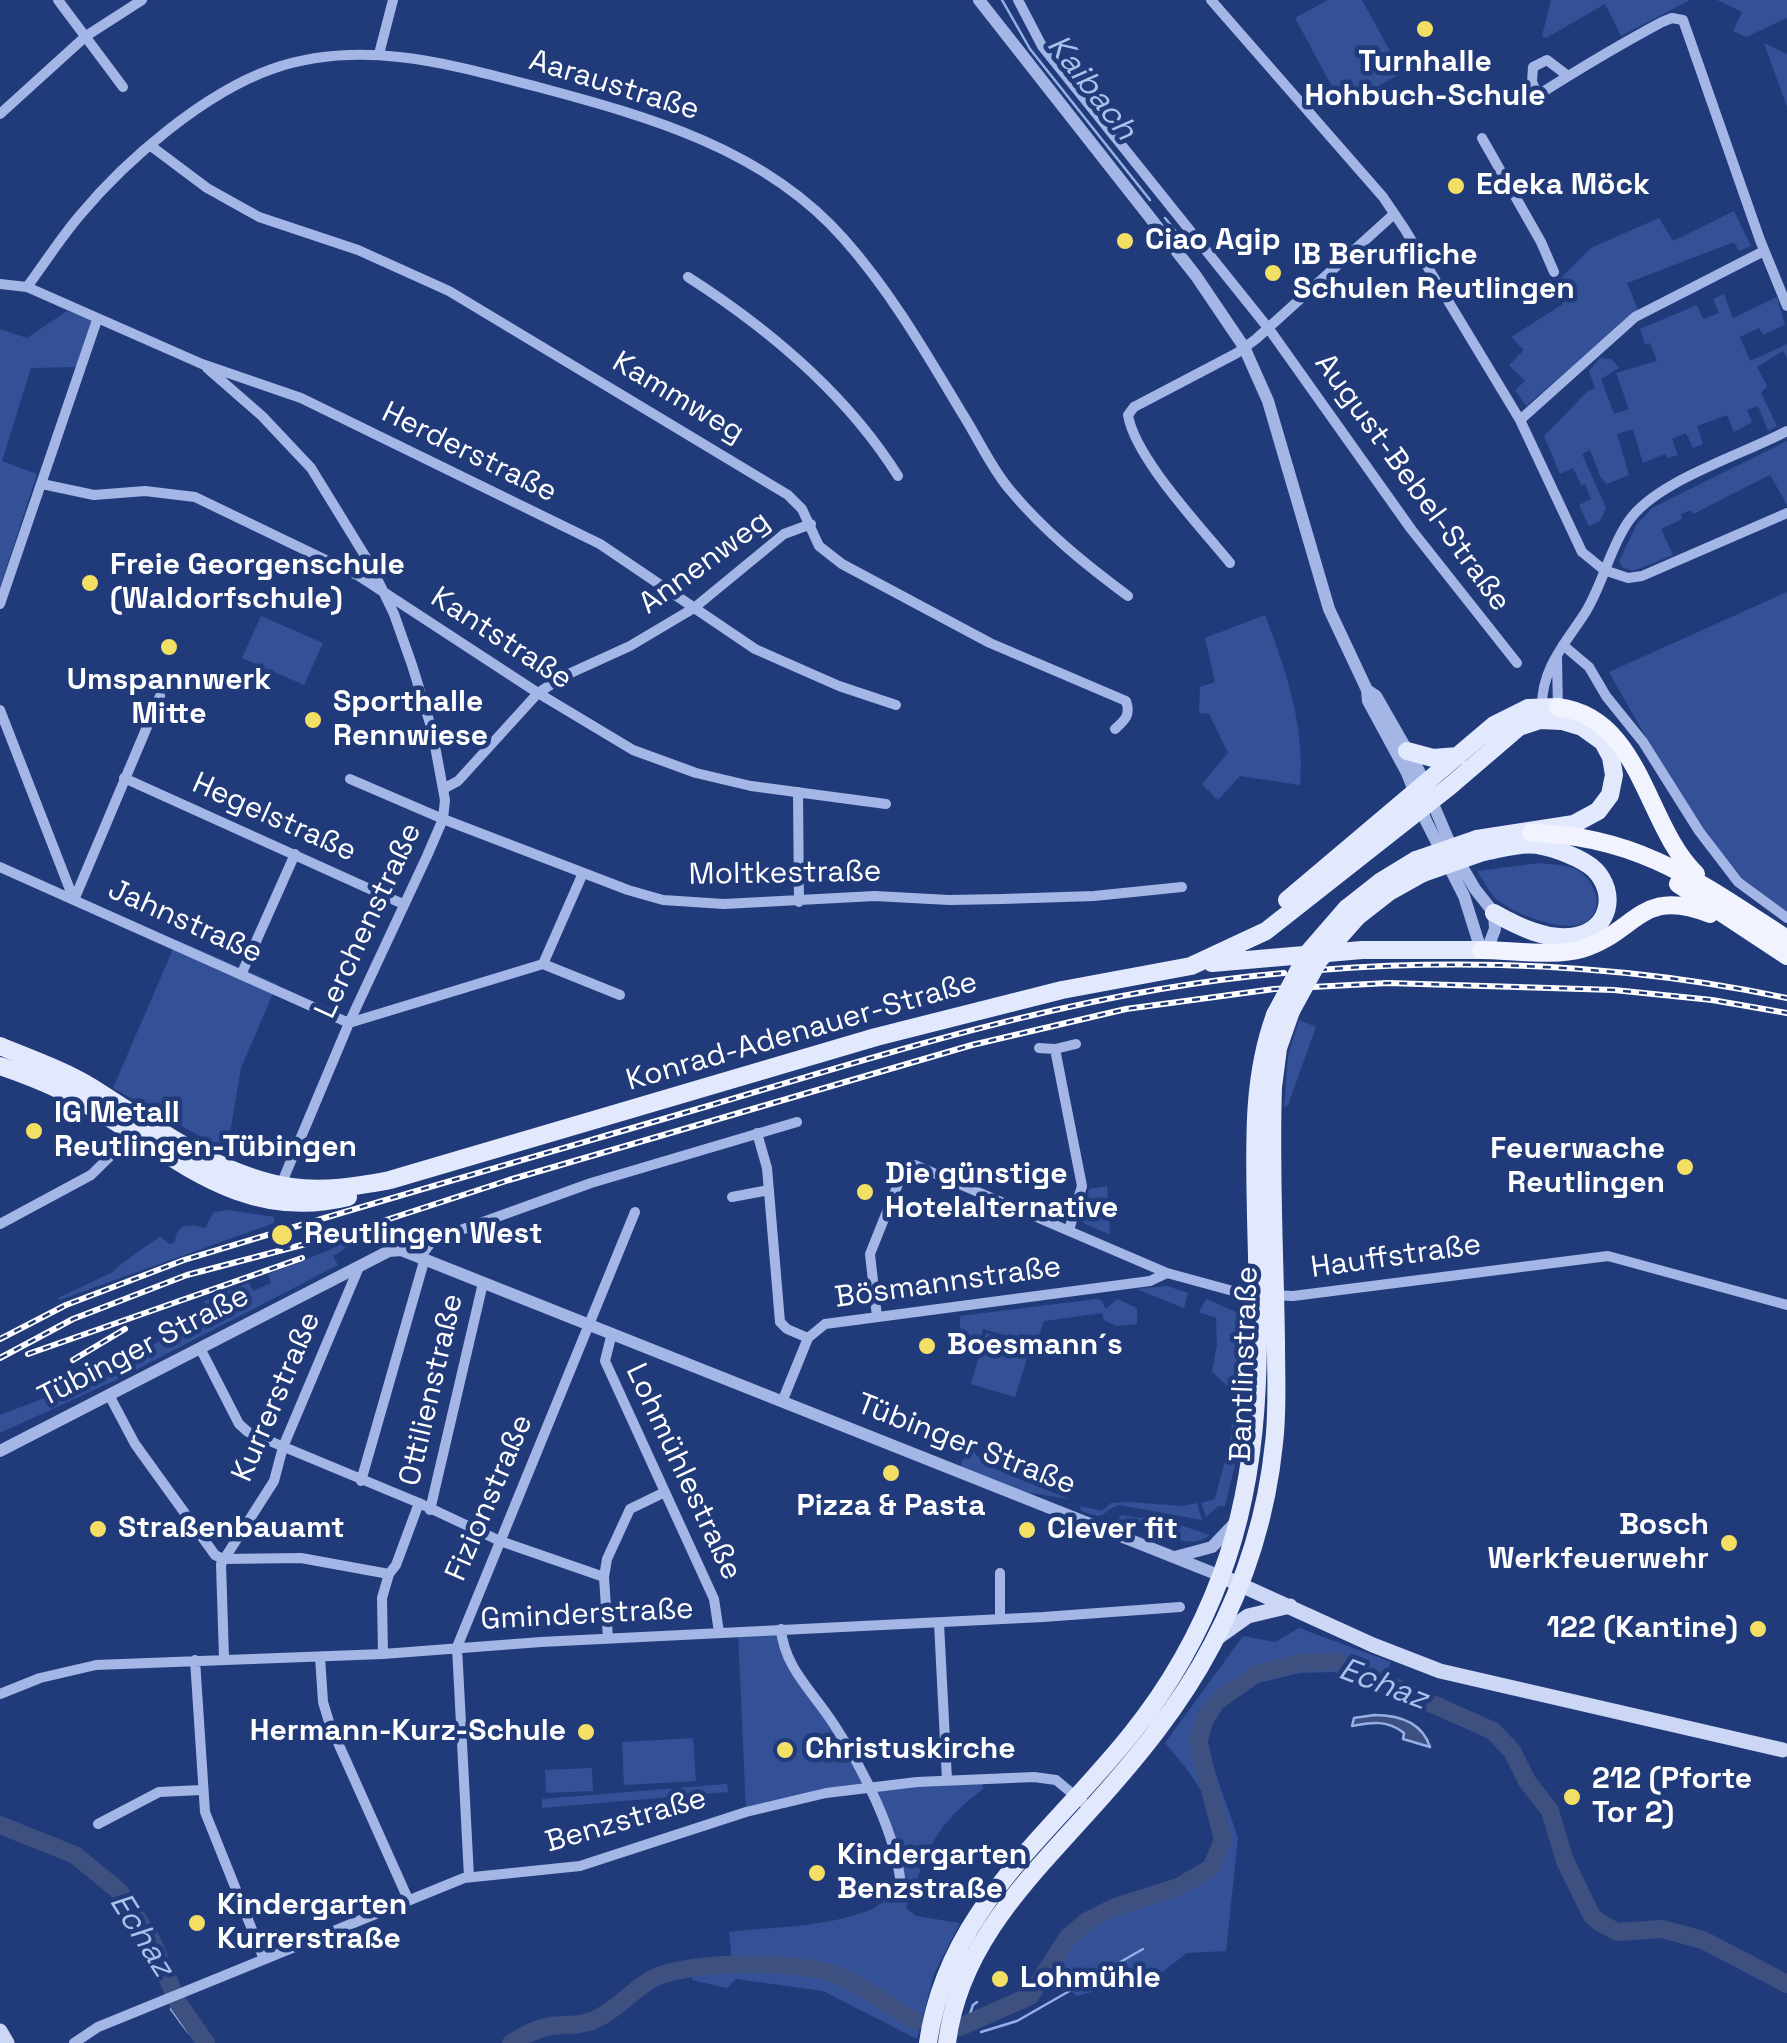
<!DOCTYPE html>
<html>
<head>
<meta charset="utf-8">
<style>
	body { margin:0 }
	canvas { display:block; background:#213a7a }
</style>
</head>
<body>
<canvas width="1787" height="2043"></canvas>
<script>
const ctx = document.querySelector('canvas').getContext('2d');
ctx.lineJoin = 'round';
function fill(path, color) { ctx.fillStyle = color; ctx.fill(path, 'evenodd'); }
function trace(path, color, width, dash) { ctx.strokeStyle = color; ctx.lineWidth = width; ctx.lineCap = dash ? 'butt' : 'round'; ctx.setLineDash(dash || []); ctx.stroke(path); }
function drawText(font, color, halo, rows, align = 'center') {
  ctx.font = font + ' "Space Grotesk",sans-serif'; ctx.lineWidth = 9; ctx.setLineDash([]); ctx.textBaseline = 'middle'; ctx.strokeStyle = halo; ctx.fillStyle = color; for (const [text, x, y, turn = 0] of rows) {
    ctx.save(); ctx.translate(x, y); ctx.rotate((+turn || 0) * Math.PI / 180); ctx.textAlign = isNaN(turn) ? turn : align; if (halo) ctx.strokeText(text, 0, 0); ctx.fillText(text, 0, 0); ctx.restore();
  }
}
fill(new Path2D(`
	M1328,0H1362L1402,73L1342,105L1295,18Z
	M1551,0H1690L1621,36L1605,4L1546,38L1542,36Z
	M1717,0H1787V18L1746,37L1733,31L1742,12Z
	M1764,43L1787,54V107Z
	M1734,211L1751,246L1739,251L1734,242L1627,283L1638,310L1526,406L1515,390L1525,381L1509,365L1524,350L1511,337L1563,304L1555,284L1591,248L1659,218L1673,241Z
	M1724,294L1733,318L1777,297L1785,325L1763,335L1759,328L1740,337L1750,361L1787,344V358L1783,351L1757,367L1767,386L1761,393L1777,426L1768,431L1758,406L1747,410L1752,422L1734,432L1727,415L1697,426L1703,444L1693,448L1686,433L1672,439L1678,455L1667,458L1665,454L1643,463L1633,429L1617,434L1629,475L1607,484L1601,478L1590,450L1582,454L1606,508L1600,521L1589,526L1579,505L1591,499L1585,484L1581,485L1573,468L1560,474L1544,436L1587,392L1595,388L1589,371L1600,358L1611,359L1619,368L1601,379L1614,414L1629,409L1616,373L1657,361L1650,343L1645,345L1640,329L1697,305L1703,319L1719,313L1713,299Z
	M67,311L93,320L76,367L31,368L2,461L37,474L0,587V329L27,338Z
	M1787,441V505L1770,475L1693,514L1691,510L1681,514L1682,519L1661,529L1673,555L1633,571L1622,567L1619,561L1637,524L1652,508Z
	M1787,592V916L1739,880L1699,831L1609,672Z
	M1265,615C1286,671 1305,724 1300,785L1240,776L1218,800L1202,784L1228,753L1209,714L1199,713L1200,687L1215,682L1205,638Z
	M261,616L323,643L304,685L242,658Z
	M1539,863C1550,865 1567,864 1577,870C1594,879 1606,907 1587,921C1568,935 1517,915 1500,902C1490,895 1484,881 1477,871Z
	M177,940L277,984L241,1068L227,1151L113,1088Z
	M1299,1020L1316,1027L1288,1105L1284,1107L1288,1056Z
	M1107,1186L1110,1235L1080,1221L1089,1189Z
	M228,1210L274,1217V1223L59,1300L58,1298L113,1272C119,1264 149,1244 160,1237L170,1244L175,1242C176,1222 191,1224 205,1228L214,1212Z
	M349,1237L354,1243L333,1256L338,1265L120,1378L0,1433V1415C64,1392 128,1362 185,1325C194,1319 202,1320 209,1312L204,1301L249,1283L253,1291L271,1283L268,1274L330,1250Z
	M1167,1286L1188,1293L1184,1308L1136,1289Z
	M1096,1299L1101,1300L1106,1309L1117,1299L1137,1308V1324L1116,1326L1104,1320L1102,1313L1044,1321L1036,1344L983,1329L981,1337L960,1342V1316Z
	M1206,1299L1243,1315L1246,1418L1225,1506H1218L1206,1517L1201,1503L1215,1499C1224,1461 1238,1429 1231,1389L1212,1372L1217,1344L1216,1318L1199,1312Z
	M986,1333L1031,1346L1015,1397L971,1384Z
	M965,1439C973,1449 974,1459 989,1460L995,1469L1069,1499L1024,1492L960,1467L966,1452L961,1440Z
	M1128,1502L1183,1506L1197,1503L1202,1520L1119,1505C1099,1512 1108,1521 1081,1511L1080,1506L1102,1511L1111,1503Z
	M1121,1515L1174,1523L1210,1535C1188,1551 1167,1535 1150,1525C1142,1520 1129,1521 1118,1519Z
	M1299,1628L1391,1662L1378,1693L1334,1672L1300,1673L1258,1683L1221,1708L1213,1722L1208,1741L1213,1766L1238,1838L1226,1951L1187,1953L1161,1973L1077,1996L1040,1965C1055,1945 1072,1924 1093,1909C1123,1889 1161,1891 1187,1877C1249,1844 1196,1778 1165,1743L1243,1636L1275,1642Z
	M781,1629L783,1649L868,1787L982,1778L983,1789C930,1829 929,1851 906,1908L916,1916L960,1923L934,1974L917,2039L823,1991L736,1979L727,1988L692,1980L693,1965L732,1961L729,1932C775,1927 826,1927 870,1910C880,1906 891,1895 901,1887L900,1873L868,1787L746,1812L738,1631Z
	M693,1738L696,1781L624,1785L622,1742Z
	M592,1768L593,1791L546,1793L545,1770Z
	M727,1784L728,1792L542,1808V1799Z`), '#345198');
const water = new Path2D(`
	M1374,1715C1399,1715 1422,1722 1430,1747L1403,1739L1404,1733C1388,1720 1372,1722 1352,1726L1354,1718Z
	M186,2002L210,2043C191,2043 182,2023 171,2009Z`);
fill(water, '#3e5080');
trace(water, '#96afe6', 2.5);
trace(new Path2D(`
	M1002,0L1030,49L1150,200
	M1165,218L1179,235
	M970,2014L973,2005L977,2002
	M981,2032L1017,2021L1143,1949`), '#96afe6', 2.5);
trace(new Path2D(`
	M0,1825L75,1855L119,1891L152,1941L178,2003L206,2043
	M960,2027L1030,1996L1068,1937L1087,1921L1115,1907L1178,1887L1211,1868L1223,1840L1198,1742L1205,1719L1216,1702L1256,1674L1298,1663L1336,1661L1493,1731L1512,1751L1527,1781L1550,1811L1565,1861L1592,1916L1599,1922L1617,1932L1662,1929L1703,1940L1787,1984
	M511,2043C521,2038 534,2029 546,2027C564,2023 580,2028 598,2018C619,2008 634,1988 654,1978C691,1960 799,1960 836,1975C866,1987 889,2006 916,2021`), '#3e5080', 18);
trace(new Path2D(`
	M58,0L123,87
	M1018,0L1042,46L1269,329L1411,529L1517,663
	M1211,0L1383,197L1404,228L1520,420L1582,552L1604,570L1628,578L1642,576L1787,513
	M379,54L393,0
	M1568,76L1547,60L1533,67L1532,82L1538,95C1579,69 1619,45 1662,22L1672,18L1683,20L1760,240L1787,306
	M0,114L86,36L142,0
	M1482,138L1541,242L1554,272
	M151,146L207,188L259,217L358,250L449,291L788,495L802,509L819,546L842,564L990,643L1126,701C1131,715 1125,720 1115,729
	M688,277C769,329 846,393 898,476
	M0,284L27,287L202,364L301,398L600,544L755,649L839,686L896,705
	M27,287C45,263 61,237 81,214C126,160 204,93 272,69C361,38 450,64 538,87C650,117 765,149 844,239C891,292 926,353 962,413C978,438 991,468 1010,490C1044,531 1085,564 1128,596
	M207,368L262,416L311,468L370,564L394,614L412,665L432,730L445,800L443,819L427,856L349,1023L280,1187
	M1520,420L1635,317L1764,251
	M42,484L94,495L145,491L195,497L359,576L538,693L633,750L696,773L751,786L886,804
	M1230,563C1201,527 1135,458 1128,415L1134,407L1237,353L1256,339L1394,214
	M0,604L97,320
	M1563,645L1589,667L1606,696L1643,742L1699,831L1738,882L1787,918
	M1557,658L1558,710
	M1542,708C1541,669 1565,644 1585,613C1603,584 1609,550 1628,522C1655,481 1742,455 1787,431
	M0,710L74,900
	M124,778L403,904
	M350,779L443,819L628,890L663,900L724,904L875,896L949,900L1002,899L1094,896L1182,887
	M443,789L458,781L538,693L564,676L630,646L694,608L784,534L811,524
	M798,792L799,902
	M0,867L349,1023L543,964L620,995
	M74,900L160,696
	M543,964L583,873
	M241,975L295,854
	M1039,1048L1055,1049L1076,1044
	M1055,1049L1082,1186L1069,1230
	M757,1133L767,1168L780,1322L787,1329L808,1338
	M732,1197L769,1190
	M0,1224L91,1175L135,1132
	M421,1256L433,1240L591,1183L797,1122
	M877,1317L870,1254L902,1174L909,1166L915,1165L1167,1273L1244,1294L1293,1296L1608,1256L1787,1305
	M612,1333L605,1361L714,1599L719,1632
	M200,1348L239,1424L248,1432L419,1503L500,1541L604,1577
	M109,1395L135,1444L215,1555L223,1559L301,1558L389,1574
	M782,1402L808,1338L825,1324L1150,1281L1167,1273
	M361,1481L425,1258
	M430,1510L483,1283
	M1000,1619V1573
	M939,1623L947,1780
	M781,1629C784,1667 813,1692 833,1723C862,1767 897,1834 901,1887
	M608,1638L604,1577L607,1559L630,1509L665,1492
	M383,1654L382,1598L389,1574L396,1565L419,1503
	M320,1657L323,1702L330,1725L408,1899
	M224,1658L221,1564L274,1481L283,1447L359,1267
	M195,1660L205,1812L263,1957
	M0,1694L40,1678L96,1665L383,1654L541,1642L1043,1617L1180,1607
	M98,1824L159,1792L201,1790
	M469,1877L457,1647L635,1212
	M74,2043L98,2027L464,1878L580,1866L746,1812L826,1793L917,1782L1034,1777L1056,1780L1091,1809`), '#a3b6e5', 10);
trace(new Path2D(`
	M979,0L1196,276L1244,347L1268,401L1329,609L1367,690L1368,701L1407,773L1426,821L1464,896L1481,950
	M1367,690L1376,696L1419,771L1454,853L1475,889L1494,913L1495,929L1487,950
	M0,1451L389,1251L401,1250L1221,1576
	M1175,1557L1212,1547L1233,1525`), '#a3b6e5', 12);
trace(new Path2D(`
	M1221,1576L1373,1645L1440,1671L1783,1750
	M1217,1638L1248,1616L1290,1606
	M0,2031L7,2043`), '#ccd7f5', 15);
trace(new Path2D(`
	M1407,751L1433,758L1458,756
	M1483,852C1499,849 1521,842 1537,845C1554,848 1583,858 1595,870C1617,893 1610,929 1576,936C1549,942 1517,926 1494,913
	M1287,900L1494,725L1528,708L1558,707
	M1347,908L1380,882L1416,860
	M1357,917L1389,892L1423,873
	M1212,963L1362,950H1481
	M0,1046C31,1059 63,1070 91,1087C152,1125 218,1176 291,1187C325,1192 357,1186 390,1180L876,1037L1062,990L1191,966L1266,931L1449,787L1519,727L1540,720L1562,721L1582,727L1603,742L1611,757L1614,775L1610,795L1598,811L1574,824L1477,839
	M0,1066C26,1075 53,1085 77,1099C167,1147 236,1225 348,1197
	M928,2043C947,1908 1052,1834 1132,1733C1170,1686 1200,1632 1221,1576C1265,1459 1259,1339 1256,1217C1255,1149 1251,1080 1275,1015
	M947,2043C959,1945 1028,1879 1091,1809C1137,1758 1180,1706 1212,1645C1245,1583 1267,1513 1274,1443C1278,1411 1276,1377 1276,1344C1275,1259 1270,1172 1273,1087L1278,1048L1291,1011`), '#e3e9fd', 18);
trace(new Path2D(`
	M1558,707C1642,718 1645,825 1696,874
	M1531,833C1638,835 1701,883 1787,939
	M1678,884L1787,956
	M1481,950C1509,950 1556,957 1582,949C1637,932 1640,886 1710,914`), '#f1f4fe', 18);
const rail = new Path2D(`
	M1319,970C1474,958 1635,966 1787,998
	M0,1339L66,1305L184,1260C358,1207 533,1157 708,1106C898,1050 1086,990 1284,973
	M28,1354L302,1258
	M0,1358L73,1319L187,1275L340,1235L509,1180L972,1045L1126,1009L1274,989L1388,983L1614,990L1712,1000L1787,1013
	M73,1360L125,1329`);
trace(rail, '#fff', 6);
trace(rail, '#213a7a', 2.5, [8]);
trace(new Path2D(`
	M1416,860L1477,839
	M1423,873L1483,852
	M1291,1011L1319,960L1357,917
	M1275,1015L1308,953L1347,908`), '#e3e9fd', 18);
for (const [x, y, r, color] of [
	[1425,29,10,"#f2df64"],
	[1456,186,10,"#f2df64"],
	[1125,241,10,"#f2df64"],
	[1273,273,10,"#f2df64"],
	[90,583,10,"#f2df64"],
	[169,647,10,"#f2df64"],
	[313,720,10,"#f2df64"],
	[34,1131,10,"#f2df64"],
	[1685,1167,10,"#f2df64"],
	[865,1192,10,"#f2df64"],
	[282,1235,12,"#f2df64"],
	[927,1346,10,"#f2df64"],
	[891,1473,10,"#f2df64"],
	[98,1529,10,"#f2df64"],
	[1027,1530,10,"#f2df64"],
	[1729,1543,10,"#f2df64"],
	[1758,1629,10,"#f2df64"],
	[586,1732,10,"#f2df64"],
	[785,1750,10,"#f2df64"],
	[1572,1797,10,"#f2df64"],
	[817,1873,10,"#f2df64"],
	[197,1923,10,"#f2df64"],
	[1000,1979,10,"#f2df64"]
]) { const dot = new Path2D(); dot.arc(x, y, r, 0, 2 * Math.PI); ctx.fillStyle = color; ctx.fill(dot); trace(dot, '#213a7a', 4); }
drawText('bold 30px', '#fff', '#213a7a', [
	["Turnhalle",1425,63,"center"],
	["Hohbuch-Schule",1425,97,"center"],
	["Edeka Möck",1476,186],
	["Ciao Agip",1145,241],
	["IB Berufliche",1293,256],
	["Schulen Reutlingen",1293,290],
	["Freie Georgenschule",110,566],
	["(Waldorfschule)",110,600],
	["Umspannwerk",169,681,"center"],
	["Mitte",169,715,"center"],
	["Sporthalle",333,703],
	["Rennwiese",333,737],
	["IG Metall",54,1114],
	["Reutlingen-Tübingen",54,1148],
	["Feuerwache",1665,1150,"right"],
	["Reutlingen",1665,1184,"right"],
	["Die günstige",885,1175],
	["Hotelalternative",885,1209],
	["Reutlingen West",304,1235],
	["Boesmann´s",947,1346],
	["Pizza & Pasta",891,1507,"center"],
	["Bosch",1709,1526,"right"],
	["Werkfeuerwehr",1709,1560,"right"],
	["Straßenbauamt",118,1529],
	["Clever fit",1047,1530],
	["122 (Kantine)",1738,1629,"right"],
	["Hermann-Kurz-Schule",566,1732,"right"],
	["Christuskirche",805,1750],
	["212 (Pforte",1592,1780],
	["Tor 2)",1592,1814],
	["Kindergarten",837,1856],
	["Benzstraße",837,1890],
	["Kindergarten",217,1906],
	["Kurrerstraße",217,1940],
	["Lohmühle",1020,1979]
], 'left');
drawText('30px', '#fff', '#213a7a', [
	["Aaraustraße",614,86,17],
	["Kammweg",678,398,31],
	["Herderstraße",469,453,26],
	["August-Bebel-Straße",1412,483,54],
	["Annenweg",705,563,-36],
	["Kantstraße",501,639,33],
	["Hegelstraße",274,818,24],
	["Moltkestraße",785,874,-1],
	["Lerchenstraße",369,921,-65],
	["Jahnstraße",185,922,24],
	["Konrad-Adenauer-Straße",802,1032,-16],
	["Hauffstraße",1396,1257,-8],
	["Bösmannstraße",948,1283,-8],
	["Tübinger Straße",144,1347,-27],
	["Bantlinstraße",1245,1364,-88],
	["Ottilienstraße",432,1390,-77],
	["Kurrerstraße",277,1397,-67],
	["Tübinger Straße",966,1445,21],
	["Lohmühlestraße",683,1472,65],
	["Fizionstraße",490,1498,-67],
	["Gminderstraße",587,1615,-3],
	["Benzstraße",626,1821,-16]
]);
drawText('italic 32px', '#aec1ed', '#213a7a', [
	["Kaibach",1091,88,52],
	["Echaz",1383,1685,21],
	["Echaz",141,1935,58]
]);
</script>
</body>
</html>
